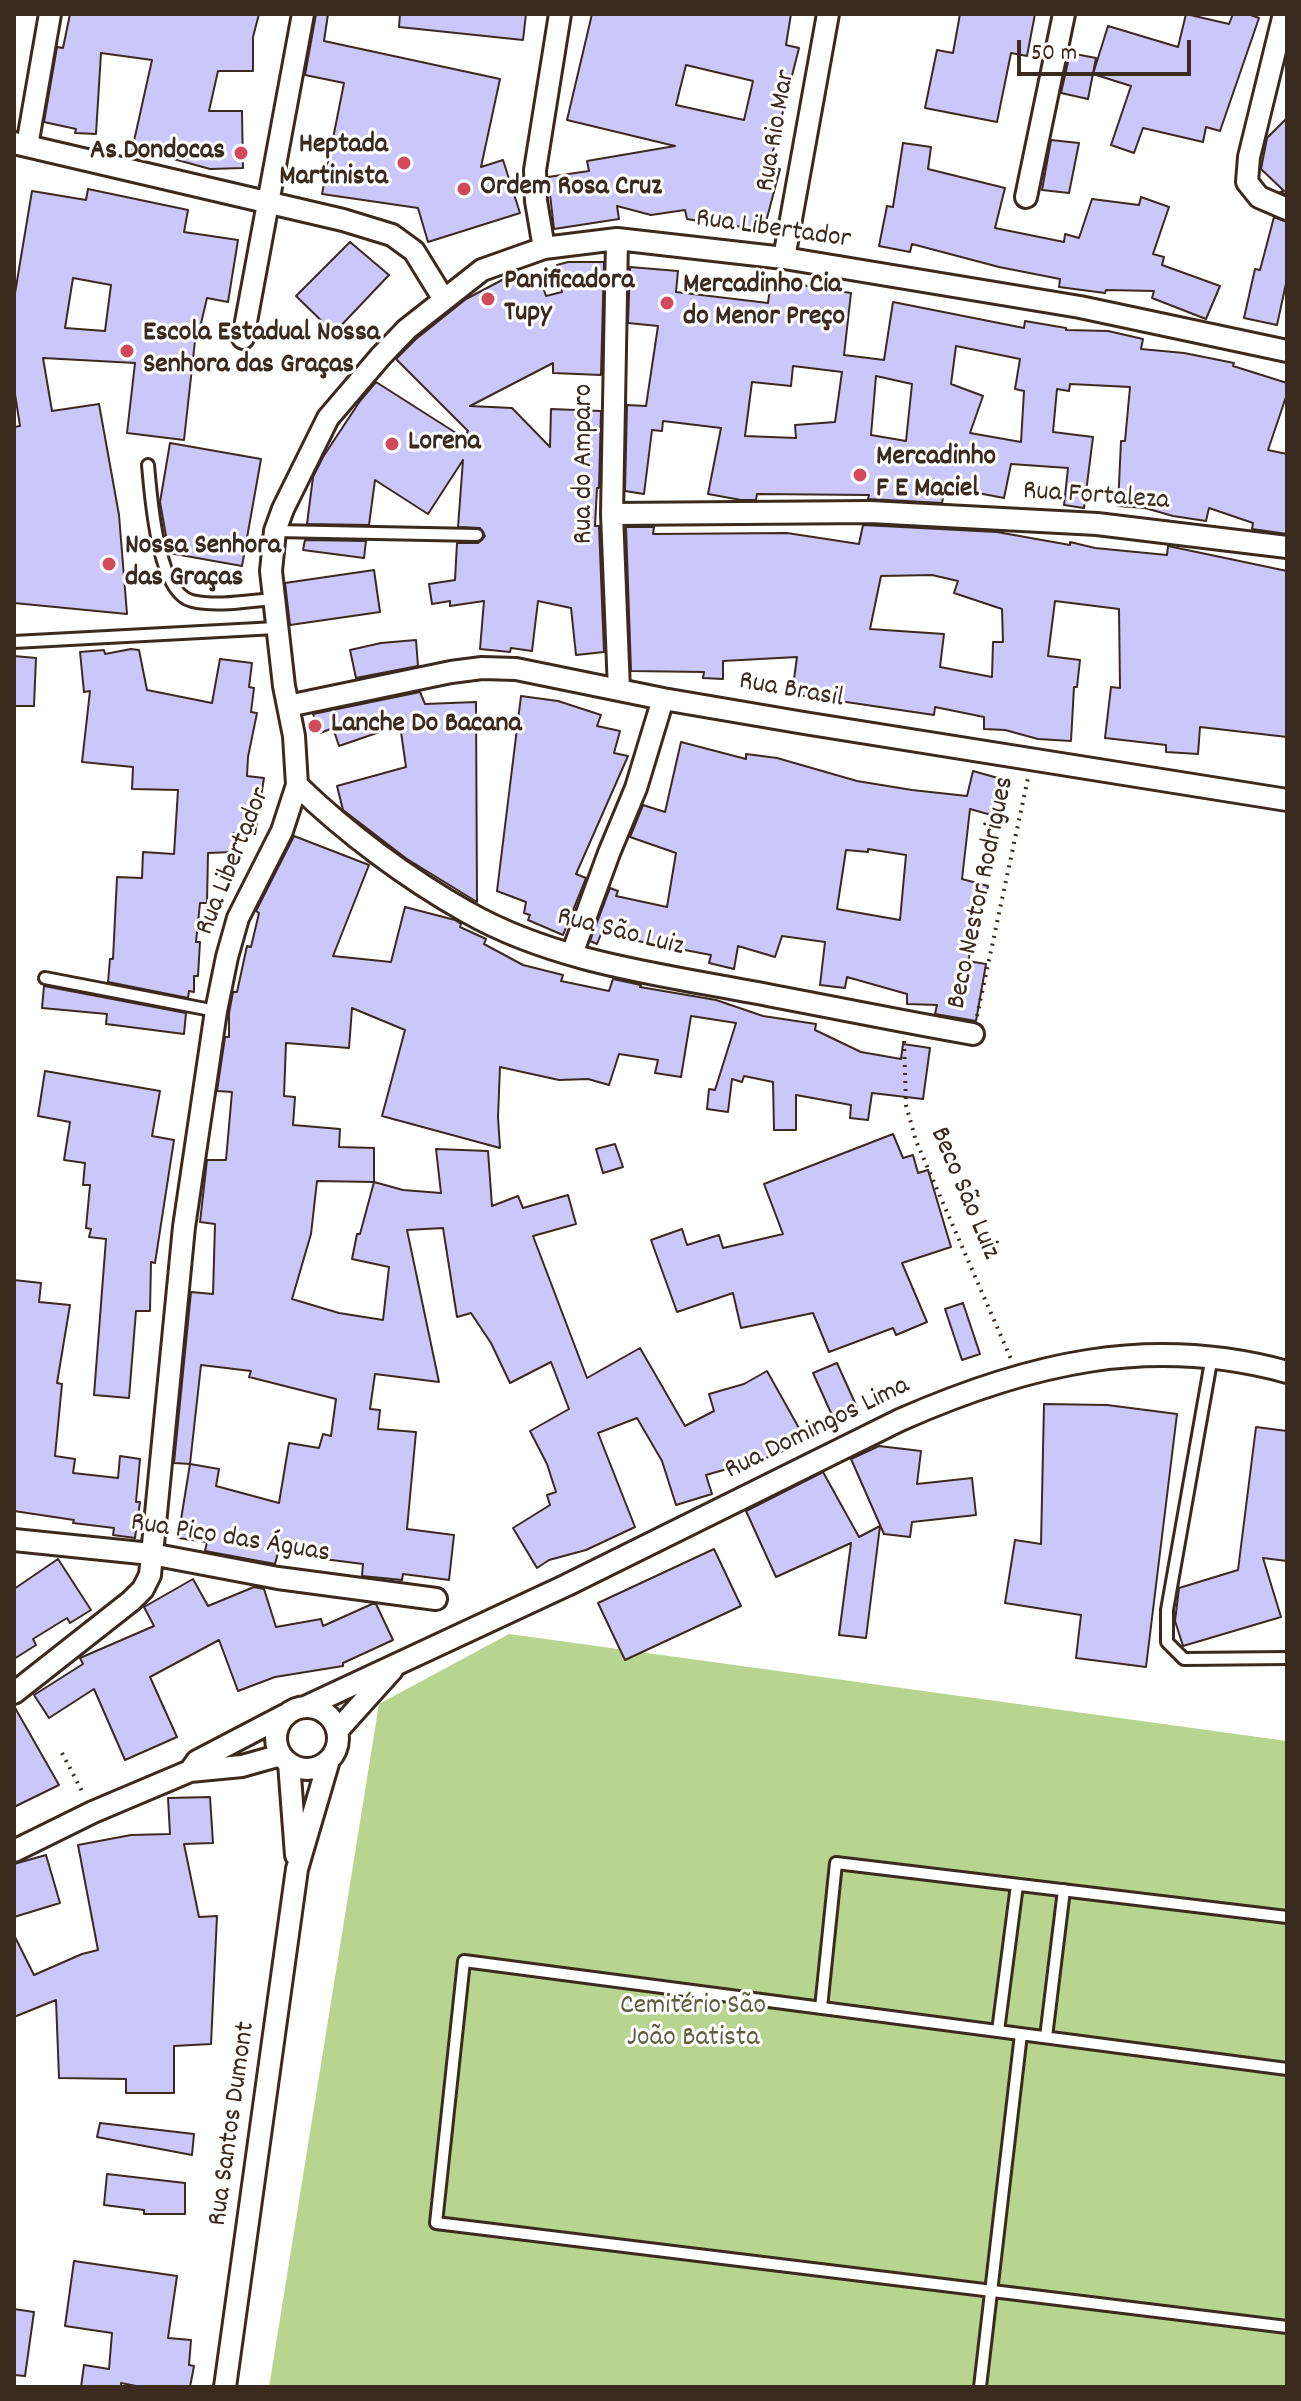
<!DOCTYPE html>
<html>
<head>
<meta charset="utf-8">
<style>
	body { margin:0 }
	#map { position:relative; width:1301px; height:2401px; overflow:hidden; background:#fff; font-family:Dekko,sans-serif }
	canvas { display:block }
	.frame { position:absolute; inset:0; border:16px solid #3b2a1e; pointer-events:none }
	.scale { position:absolute; left:1017px; top:40px; width:174px; height:36px; box-sizing:border-box; border:4px solid #3b2a1e; border-top:0; padding-left:10px; font-size:24px; line-height:28px; white-space:nowrap; color:#3b2a1e; -webkit-text-stroke:6px #fff; paint-order:stroke }
</style>
</head>
<body>
<div id="map">
<canvas width="1301" height="2401"></canvas>
<div class="frame"></div>
<div class="scale">50 m</div>
</div>
<script>
const ctx = document.querySelector('canvas').getContext('2d');
ctx.lineJoin = 'round';
function fill(path, color) { ctx.fillStyle = color; ctx.fill(path, 'evenodd'); }
function trace(path, color, width, dash) { ctx.strokeStyle = color; ctx.lineWidth = width; ctx.lineCap = dash ? 'butt' : 'round'; ctx.setLineDash(dash || []); ctx.stroke(path); }
function drawText(font, color, halo, rows, align = 'center') {
  ctx.font = font + ' Dekko,sans-serif'; ctx.lineWidth = 6; ctx.setLineDash([]); ctx.textBaseline = 'middle'; ctx.strokeStyle = halo; ctx.fillStyle = color; for (const [text, x, y, turn = 0] of rows) {
    ctx.save(); ctx.translate(x, y); ctx.rotate((+turn || 0) * Math.PI / 180); ctx.textAlign = isNaN(turn) ? turn : align; if (halo) ctx.strokeText(text, 0, 0); ctx.fillText(text, 0, 0); ctx.restore();
  }
}
fill(new Path2D(`
	M509,1634L1287,1741V2387H269L379,1704Z`), '#b7d58e');
const building = new Path2D(`
	M70,14H259L253,37V71H218L209,111H242L243,168L210,169L163,156L132,150L152,60L101,53L96,134L75,133L76,129L44,122L57,47L63,48Z
	M316,14H328L324,41L500,79L481,167L503,160L520,213L428,242L418,208L322,194L344,83L305,75Z
	M400,14H526L523,40L399,27Z
	M592,14H791L786,45L799,48L769,167L780,169L763,233L711,219L710,223L687,219L685,210L651,215L617,206L619,219L554,229L548,177L589,171L587,161L675,146L567,120ZM686,65L753,81L744,120L676,105Z
	M960,14H1035L1027,56L1011,53L997,122L925,108L937,50L953,53Z
	M1186,14L1229,24L1233,14H1248L1259,18L1220,131L1206,127L1203,142L1143,128L1134,153L1111,145L1131,86L1093,74L1108,26L1178,47Z
	M1070,53L1096,58L1088,99L1061,93Z
	M1287,118V195L1280,192L1284,191L1261,169L1267,138Z
	M1051,140L1079,143L1069,193L1042,190Z
	M903,143L931,147L928,169L1005,188L995,228L1064,242L1065,234L1079,238L1092,199L1139,205L1141,197L1169,207L1153,254L1164,257L1162,265L1220,286L1206,319L1152,298L1154,291L1106,290L1105,293L1059,287L1060,279L999,267L912,244L910,252L879,246L887,206L893,207Z
	M88,189L188,210L184,232L238,240L228,302L207,298L199,332H196L184,440L127,433L135,363L43,358L52,411L99,404L119,515L127,614L14,603V427L20,426L14,388V299L32,191L86,200ZM73,278L111,285L105,331L65,328Z
	M1274,217L1287,222V279L1277,325L1244,318L1255,269L1260,270Z
	M350,242L389,275L334,333L296,296Z
	M568,262H604L601,375L553,373V363L470,406L512,408L550,447L551,409L601,411L599,488H597L595,526H599L604,652L576,655L571,608L538,601L532,651L511,648L510,652L480,649L484,601L450,606V601L432,604L429,584L455,580L457,543H478L485,536L480,528L458,527L463,460L428,514L375,480L369,525L307,524L313,477L323,457L360,401L376,382L464,438L468,431L396,359L416,339L466,299L504,279L541,281L546,296L562,292L557,265Z
	M630,267L678,271L676,292L768,303L771,280L851,293L844,355L884,360L893,302L1024,328L1025,321L1066,328V330L1108,331L1143,339L1141,349L1184,353L1234,363L1233,366L1287,383V394L1268,450L1287,454V534L1252,529L1253,523L1209,508L1206,521L1173,516L1145,508L1118,506L1121,441H1125L1130,387L1070,384L1069,391L1057,389L1053,432L1093,437L1084,508L1064,505L1068,468L1011,464L1004,498L962,490V493L944,491L942,503L868,499L869,495L757,494L756,500H741L708,494L721,428L663,421L662,431L652,430L644,494L625,491L627,405L646,406L658,326L628,323ZM956,346L1020,359L1015,389L1024,391L1021,442L970,433L983,396L951,384ZM793,366L842,372L835,422L795,425L796,438L745,436L752,382L791,386ZM876,376L912,384L906,441L871,435Z
	M170,443L261,459L242,566L169,553L160,502Z
	M863,525L997,532L1070,545V542L1095,548L1167,555L1168,546L1287,571V737L1200,727L1198,754L1166,752V745L1105,738L1111,687L1120,688L1119,609L1055,601L1048,656L1080,660L1077,687H1074L1071,741L1038,739L1005,730L984,729V717L935,707L934,715L792,694L797,657L723,661V679L703,678L704,672L631,671L626,527H654L653,534L787,533L859,544ZM932,575L958,581L954,593L1002,609L1003,642H993L992,677L940,667L944,634L870,629L881,576Z
	M305,540L366,541L364,558L303,550Z
	M374,570L380,612L290,625L285,583Z
	M416,640L418,666L356,678L350,650L381,643Z
	M131,649L139,650L147,690L212,703L220,659L252,663L249,687L254,688L251,712L257,713L248,757L247,776L264,778L255,834L233,833L234,852L208,853L207,903H200L196,942H200L198,976H194V992L189,991L188,998L108,982L110,959H113L117,877L142,878L143,852L174,854L178,790L132,789L133,767L82,762L90,691L84,692L80,652L104,650L105,654Z
	M14,656L36,658L34,706H14Z
	M420,692L425,704L476,702L477,902L407,859L343,810L337,786L406,767L400,725L339,746L333,728L320,733L313,714Z
	M521,696L558,701L601,715L597,726L620,731L614,753L628,756L576,874L586,878L563,935L528,920L530,915L524,913L526,902L497,891Z
	M681,742L746,759V754L777,758L857,781L912,790L967,796L973,771L1012,782L1002,818L970,809L962,879L988,886L968,961L986,964L976,1021L935,1014L937,1005L907,1004V994L847,977L845,988L820,985L825,942L782,936L775,957L738,946L734,969L709,963L711,955L601,934L597,944L590,941L610,888L618,891L616,896L667,907L676,853L630,837L643,805L665,812ZM868,849L906,855L900,920L837,909L846,850L868,852Z
	M294,836L369,865L333,956L391,962L405,907L455,920L461,924L460,927L486,939L484,944L523,965L563,975L561,981L609,991L613,979L641,985L640,987L716,1000L763,1016L816,1024L815,1030L861,1052L901,1059L903,1044L930,1048L923,1099L872,1093L868,1120L850,1118L851,1105L796,1095V1130H774L773,1082L744,1076L742,1082L732,1079L728,1112L707,1109L709,1089L715,1090L736,1023L691,1016L681,1077L655,1073L658,1060L619,1054L609,1085L588,1079L559,1080L500,1067L498,1117L500,1148L382,1116L405,1030L352,1008L349,1048L286,1043L284,1096L295,1097L293,1125L340,1129L339,1147L374,1148V1182L403,1190L441,1193L436,1149L488,1151L492,1206L518,1196L523,1208L568,1195L576,1224L533,1236L587,1378L640,1348L685,1426L714,1411L709,1394L744,1384L767,1371L804,1437H808L776,1455L706,1475L712,1494L676,1505L662,1461L637,1418L598,1433L635,1527L586,1550L549,1560L537,1568L513,1528L550,1505L547,1495L556,1492L547,1464L530,1431L569,1409L551,1362L510,1383L491,1343L471,1313L457,1317L443,1228L407,1230L439,1382L375,1374L370,1409L380,1410L378,1429L416,1432L407,1529L454,1535L449,1580L403,1574L402,1580L362,1576L363,1564L316,1558V1556L279,1549L275,1564L205,1551L207,1542L178,1538L190,1464L174,1463L191,1292L213,1294L215,1224L200,1222L207,1160H226L232,1092L217,1091L225,1037H229V1013L233,992H237L247,946L251,947L259,913L256,911ZM317,1181L374,1182L360,1234H357L352,1259L389,1267L383,1320L339,1313L292,1299L311,1234ZM201,1365L251,1371L249,1377L336,1399L331,1436L323,1434L319,1448L289,1443L279,1503L216,1486L219,1469L190,1464Z
	M44,986L186,1013L184,1034L106,1024L107,1014L42,1008Z
	M45,1071L160,1091L152,1136L174,1140L155,1263L151,1262L150,1311H136L129,1398L94,1395L106,1239L89,1237L91,1229L86,1228L90,1185H83L85,1163L64,1160L70,1122L38,1116Z
	M893,1134L903,1158L913,1155L918,1173L928,1170L951,1247L902,1263L927,1322L896,1335L893,1328L829,1352L813,1313L741,1328L733,1293L677,1312L651,1240L682,1229L687,1245L719,1235L723,1248L783,1234L764,1184Z
	M615,1144L623,1167L603,1173L596,1149Z
	M14,1280L41,1283L39,1302L70,1305L57,1383L62,1384L55,1456L75,1459L73,1473L118,1478L120,1456L140,1459L136,1502H140L135,1538L113,1535L114,1528L73,1523L74,1520L14,1511Z
	M963,1303L980,1354L962,1360L945,1309Z
	M837,1363L860,1414L836,1424L813,1373Z
	M1044,1404L1107,1405L1177,1414L1146,1667L1076,1658L1081,1615L1005,1603L1015,1540L1041,1544Z
	M1256,1427L1287,1431V1561L1263,1558L1281,1617L1183,1646L1175,1621L1179,1588L1238,1570Z
	M879,1446L921,1451L917,1484L972,1478L976,1515L912,1522L910,1537L884,1534L851,1459Z
	M823,1472L859,1537L880,1526L866,1638L839,1635L851,1543L776,1577L746,1511Z
	M714,1549L741,1606L625,1660L598,1603Z
	M58,1559L91,1610L70,1623L67,1618L33,1639L36,1645L14,1659V1589Z
	M193,1579L208,1606L254,1587L264,1589L276,1627L321,1619L323,1626L372,1604H376L393,1640L343,1663V1666L275,1677L238,1691L219,1640L150,1677L177,1737L125,1760L94,1689L49,1718L34,1695L83,1664L80,1658L154,1626L144,1607Z
	M14,1706L59,1785L14,1807Z
	M210,1797L213,1843L184,1844L199,1917L217,1916L211,2044L174,2046V2093H126V2079L59,2078L56,2000L14,2017V1935L34,1975L82,1954L98,1950L78,1845L131,1835L170,1834L168,1798Z
	M46,1855L60,1903L14,1917V1864Z
	M100,2123L194,2134L192,2155L97,2137Z
	M107,2174L185,2183V2214H144V2210L104,2205Z
	M74,2261L177,2276L168,2338L191,2340L189,2365L194,2366L190,2387H141L121,2383V2387H81L84,2365L109,2369L112,2333L65,2326Z
	M14,2309L34,2312L25,2376L14,2375Z`);
fill(building, '#ccc7fa');
trace(building, '#3b2a1e', 2);
const lane = new Path2D(`
	M148,465C151,496 157,593 192,601C217,607 248,601 273,599
	M275,531L477,535
	M14,642L276,628
	M45,978L216,1011
	M1212,1356L1167,1610V1642L1184,1659L1287,1658
	M821,2008L836,1863L1287,1917
	M998,2031L1017,1885
	M1046,2037L1064,1890
	M1287,2069L464,1961L436,2223L1287,2327
	M980,2387L1021,2034`);
const street = new Path2D(`
	M1284,14L1249,157L1247,182L1259,197L1287,209
	M14,143L343,220L392,235L414,251L443,298
	M27,146L50,14
	M1026,197L1064,14
	M617,239L612,514L619,690
	M544,248L536,201L535,170L560,14
	M784,258L828,14
	M243,338L303,14
	M612,514L870,512L1097,524L1287,547
	M288,706L451,672L482,668L516,669L663,699L804,723L1287,800
	M297,785C345,832 408,879 467,912C553,961 656,974 752,992C826,1006 899,1021 973,1034
	M572,954L609,853L636,788L663,699
	M14,1540L151,1554L278,1578L436,1599
	M14,1693L131,1601L143,1589L150,1575L184,1227L216,1011L227,957L238,918L282,831L297,785L294,736L284,686L271,571L275,531L283,509L328,418L381,356L407,329L482,270L544,248L617,239L784,258L1080,307L1287,351
	M305,1707L567,1585L900,1420C1027,1364 1149,1334 1287,1372
	M276 1738a31 31 0 1 1 62 0a31 31 0 1 1-62 0Z
	M337,1731L392,1670
	M289,1763L296,1855
	M190,1771L197,1761L285,1715
	M14,1851L93,1812L190,1771L242,1766L281,1755
	M225,2387L297,1869L329,1760`);
trace(lane, '#3b2a1e', 16);
trace(street, '#3b2a1e', 26);
trace(new Path2D(`
	M977,1016L1028,778
	M904,1041L906,1105L916,1141L1011,1359
	M62,1753L83,1793`), '#3b2a1e', 4, [2, 6]);
trace(lane, '#fff', 10);
trace(street, '#fff', 20);
for (const [x, y, r, color] of [
	[241,153,8,"#d1495b"],
	[404,163,8,"#d1495b"],
	[464,189,8,"#d1495b"],
	[488,299,8,"#d1495b"],
	[667,303,8,"#d1495b"],
	[127,351,8,"#d1495b"],
	[392,444,8,"#d1495b"],
	[860,475,8,"#d1495b"],
	[109,564,8,"#d1495b"],
	[315,726,8,"#d1495b"]
]) { const dot = new Path2D(); dot.arc(x, y, r, 0, 2 * Math.PI); ctx.fillStyle = color; ctx.fill(dot); trace(dot, '#fff', 3); }
drawText('28px', '#3b2a1e', '#fff', [
	["Rua Rio Mar",778,131,-80],
	["Rua Libertador",773,231,8],
	["Rua do Amparo",586,464,-90],
	["Rua Fortaleza",1096,498,4],
	["Rua Brasil",791,692,10],
	["Rua Libertador",235,862,-68],
	["Beco Nestor Rodrigues",983,893,-78],
	["Rua São Luiz",620,934,14],
	["Beco São Luiz",963,1194,67],
	["Rua Domingos Lima",818,1430,-26],
	["Rua Pico das Águas",230,1540,9],
	["Rua Santos Dumont",234,2124,-82]
]);
drawText('bold 28px', '#3b2a1e', '#fff', [
	["Heptada",388,147,"right"],
	["Martinista",388,179,"right"],
	["As Dondocas",225,153,"right"],
	["Ordem Rosa Cruz",480,189],
	["Panificadora",504,283],
	["Tupy",504,315],
	["Mercadinho Cia",683,287],
	["do Menor Preço",683,319],
	["Escola Estadual Nossa",143,335],
	["Senhora das Graças",143,367],
	["Lorena",408,444],
	["Mercadinho",876,459],
	["F E Maciel",876,491],
	["Nossa Senhora",125,548],
	["das Graças",125,580],
	["Lanche Do Bacana",331,726]
], 'left');
drawText('28px', '#605d40', '#fff', [
	["Cemitério São",693,2008],
	["João Batista",693,2040]
]);
</script>
</body>
</html>
